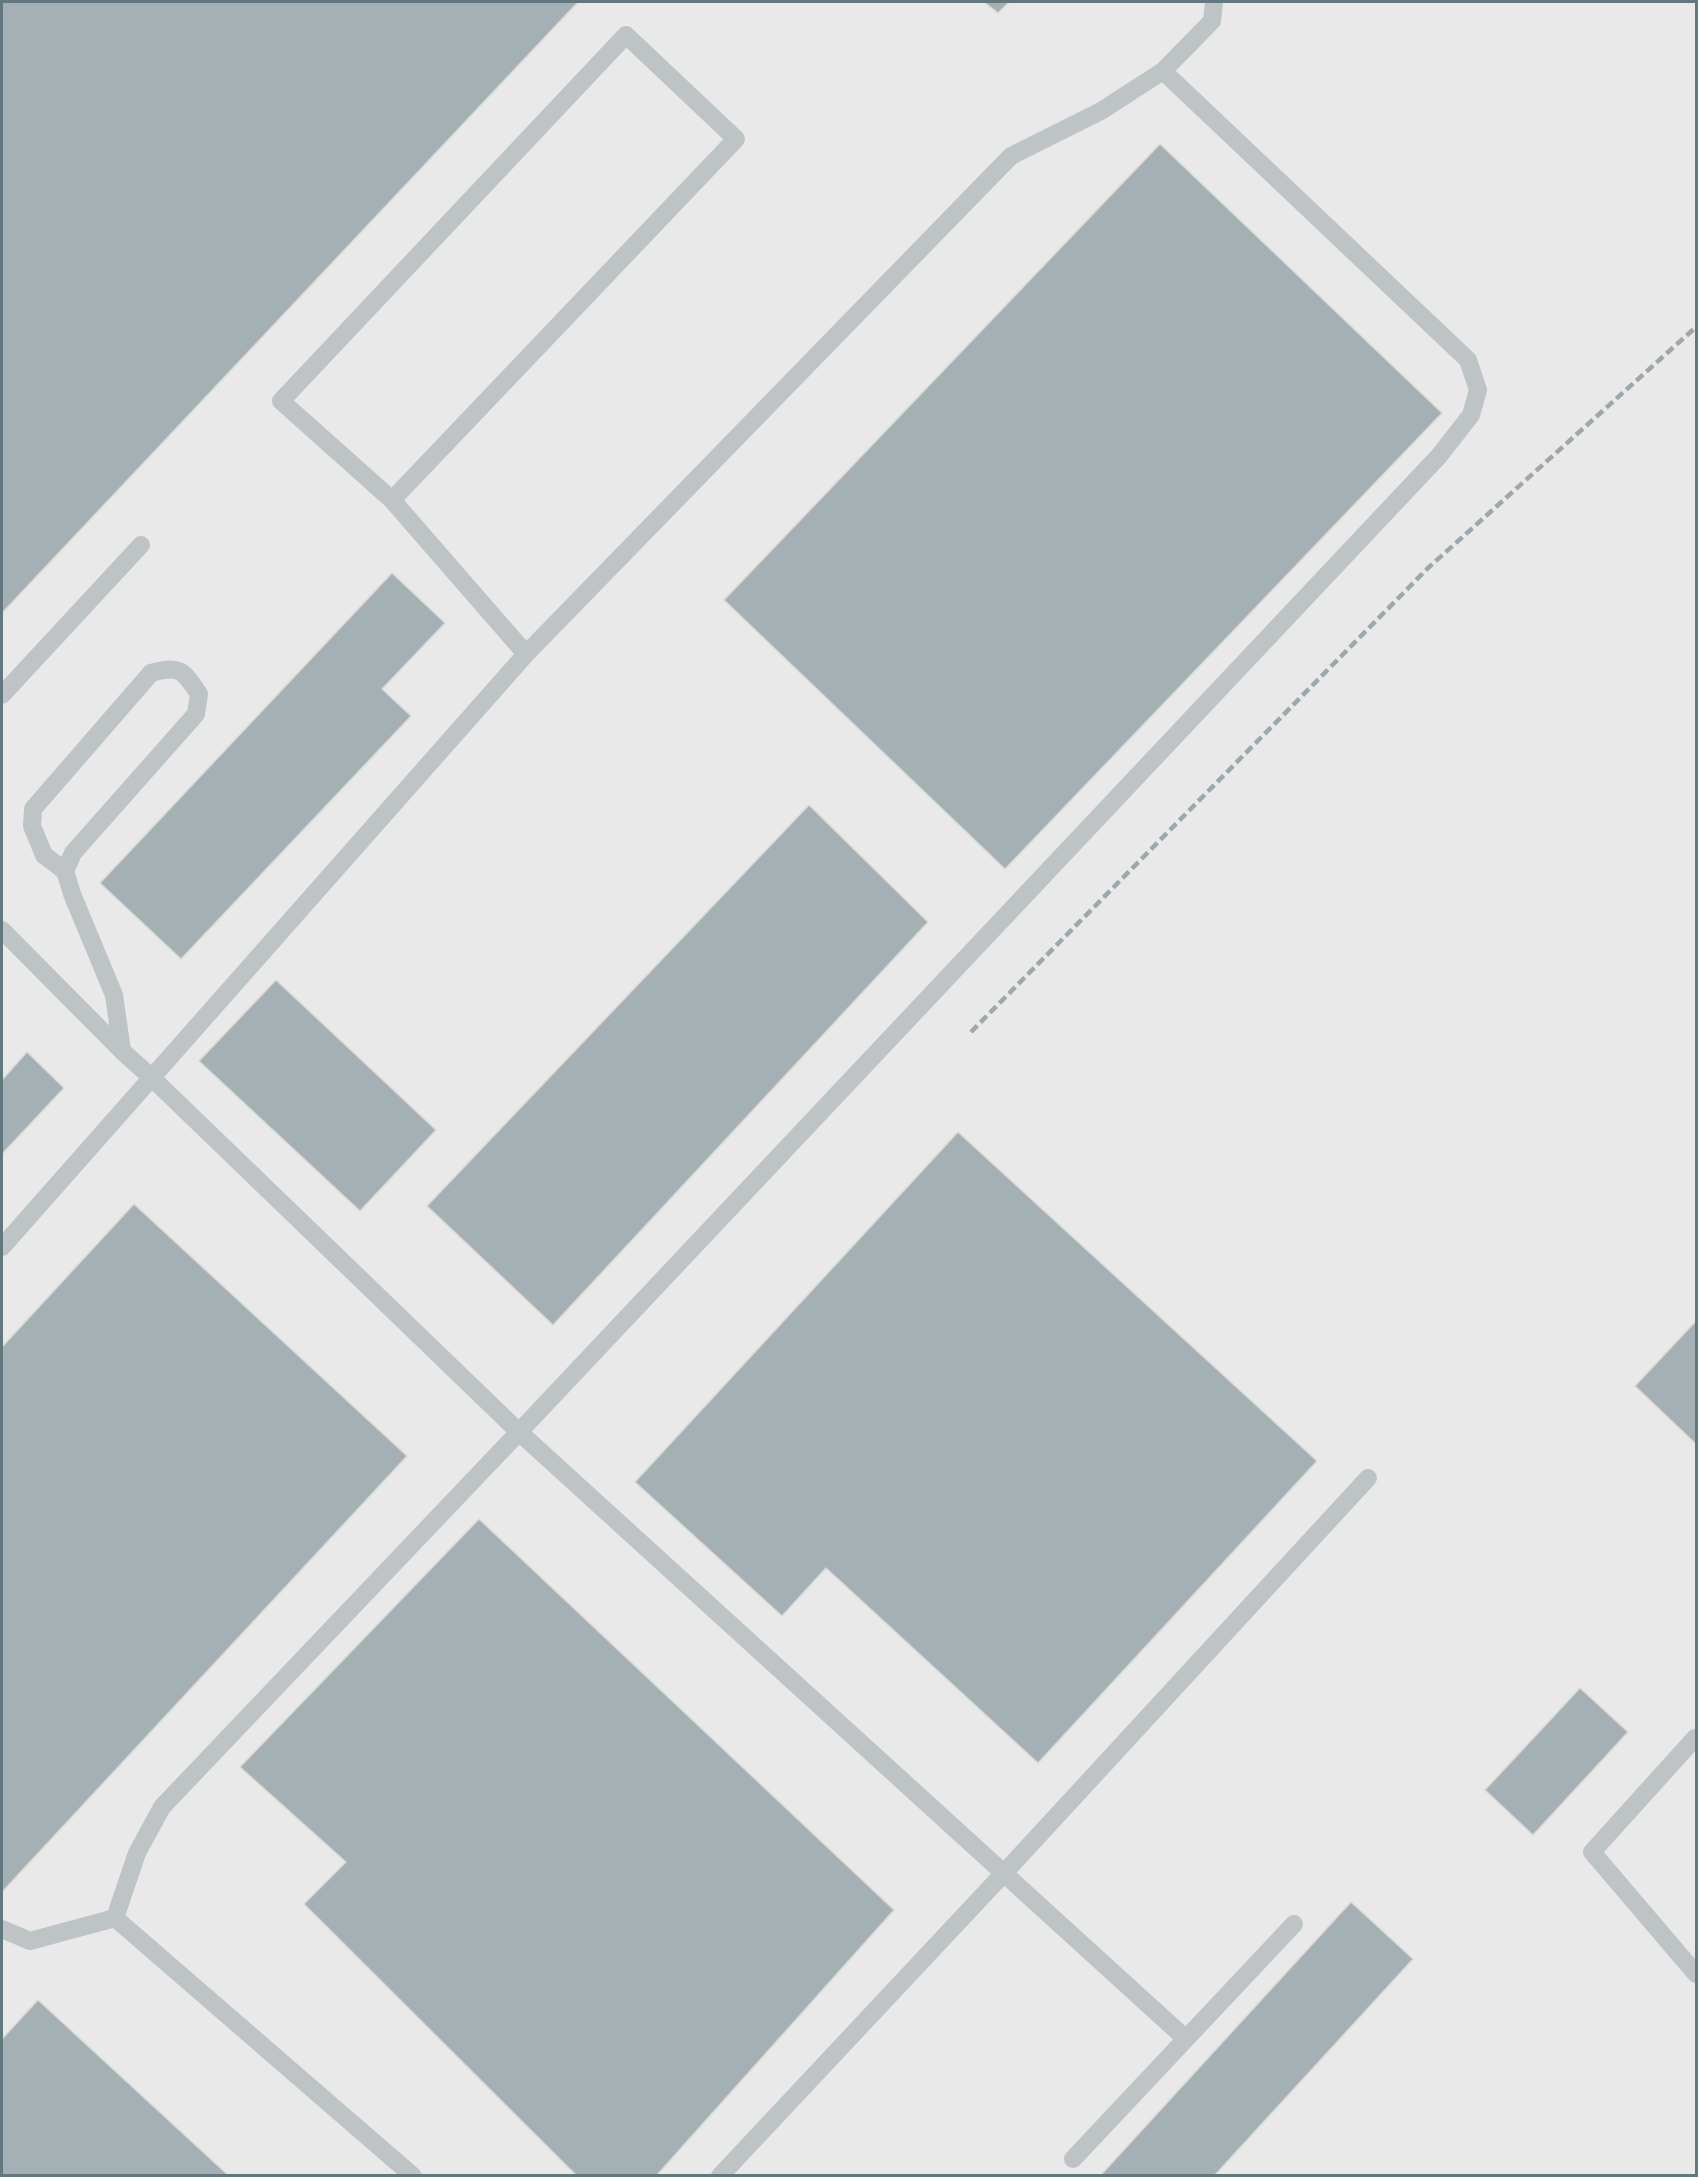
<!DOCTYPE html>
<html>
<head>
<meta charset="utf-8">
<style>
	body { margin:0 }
	#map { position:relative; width:1698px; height:2177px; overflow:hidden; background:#f7f7f4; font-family:Arial,sans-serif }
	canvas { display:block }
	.frame { position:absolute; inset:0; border:3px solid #63777e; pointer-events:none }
</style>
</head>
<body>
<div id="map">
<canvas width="1698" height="2177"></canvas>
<div class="frame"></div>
</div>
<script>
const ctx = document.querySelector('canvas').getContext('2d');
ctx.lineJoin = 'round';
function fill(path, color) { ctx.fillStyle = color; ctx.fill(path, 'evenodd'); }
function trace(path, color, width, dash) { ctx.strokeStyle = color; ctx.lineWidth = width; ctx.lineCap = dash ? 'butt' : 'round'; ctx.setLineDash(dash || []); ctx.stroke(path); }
fill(new Path2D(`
	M2,2H1696V2175H2Z`), '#e8e9e8');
const building = new Path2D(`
	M2,2H578L2,613Z
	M984,2H1009L998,13Z
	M1160,144L1442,413L1005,869L724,600Z
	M392,573L445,623L382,689L411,716L181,959L100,883Z
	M809,805L928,922L553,1325L427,1206Z
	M276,980L436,1130L360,1211L199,1061Z
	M27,1052L64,1088L2,1154V1080Z
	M958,1132L1317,1461L1038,1763L826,1568L782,1616L635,1482Z
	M134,1204L407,1456L2,1892V1347Z
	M1696,1321V1444L1635,1386Z
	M479,1519L894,1910L656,2176H577L304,1904L346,1862L240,1767Z
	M1580,1688L1628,1732L1533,1835L1485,1790Z
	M1351,1902L1413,1959L1214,2176H1100Z
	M38,2000L229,2176H2V2039Z`);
fill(building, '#a5b0b4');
trace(building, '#d9d8d7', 1.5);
trace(new Path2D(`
	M392,500L736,139L626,35L281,401L392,500L526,654
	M2,695L141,545
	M65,871L44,855L32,826L33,809L151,673C180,665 183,670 199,694L196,714L73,853L65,871L72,894L114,995L122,1051
	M2,930L122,1051L151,1077L519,1432L1186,2039
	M2,1247L526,654L1011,156L1101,111L1163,71L1212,21L1214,2
	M1695,1738L1592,1852L1696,1974
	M115,1918L137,1853L162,1807L519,1432L1439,456L1471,415L1478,390L1468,360L1163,71
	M2,1929L30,1941L115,1918L413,2176
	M1073,2159L1294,1924
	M720,2176L1005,1872L1368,1478`), '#bec4c6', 18);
trace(new Path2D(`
	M971,1032L1428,568L1696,327`), '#9ea7ab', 4.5, [9, 4.5]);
</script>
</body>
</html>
